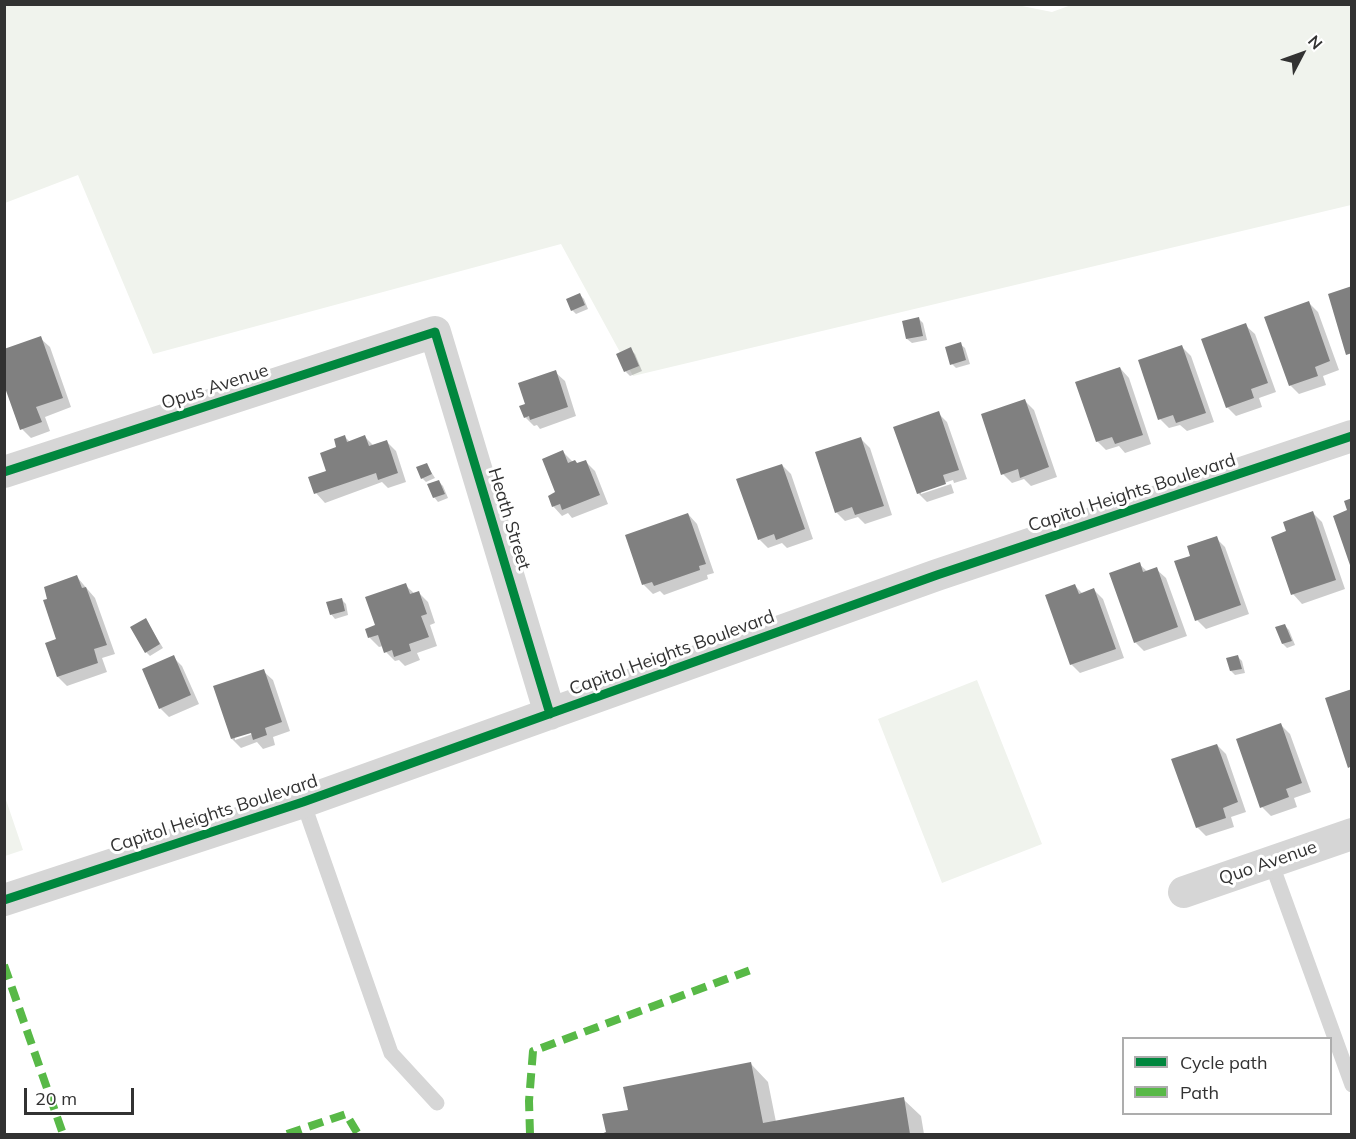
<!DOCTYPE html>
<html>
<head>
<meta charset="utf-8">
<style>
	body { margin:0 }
	#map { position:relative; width:1356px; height:1139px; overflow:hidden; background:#fff; font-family:Mulish,sans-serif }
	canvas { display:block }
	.frame { position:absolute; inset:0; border:6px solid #323232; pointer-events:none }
	.legend { position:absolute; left:1122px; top:1037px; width:210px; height:78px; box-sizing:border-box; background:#fff; border:2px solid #adadad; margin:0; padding:8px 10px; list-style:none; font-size:18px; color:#323232 }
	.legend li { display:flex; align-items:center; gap:12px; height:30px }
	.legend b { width:30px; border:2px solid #adadad }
	.north { position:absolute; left:1272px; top:24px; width:60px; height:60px; -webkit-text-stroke:4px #fff; paint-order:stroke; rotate:49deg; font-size:16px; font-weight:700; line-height:24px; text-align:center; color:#323232 }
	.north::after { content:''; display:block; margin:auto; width:21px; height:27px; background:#323232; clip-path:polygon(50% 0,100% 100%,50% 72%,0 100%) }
	.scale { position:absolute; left:24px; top:1088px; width:110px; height:27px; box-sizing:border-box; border:3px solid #323232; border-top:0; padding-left:8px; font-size:18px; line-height:21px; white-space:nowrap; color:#323232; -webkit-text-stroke:4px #fff; paint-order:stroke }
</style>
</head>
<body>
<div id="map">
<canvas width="1356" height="1139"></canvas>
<div class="frame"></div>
<ul class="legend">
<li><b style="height:8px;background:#00873e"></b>Cycle path</li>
<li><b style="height:8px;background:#58b947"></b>Path</li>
</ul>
<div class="north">N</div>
<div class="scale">20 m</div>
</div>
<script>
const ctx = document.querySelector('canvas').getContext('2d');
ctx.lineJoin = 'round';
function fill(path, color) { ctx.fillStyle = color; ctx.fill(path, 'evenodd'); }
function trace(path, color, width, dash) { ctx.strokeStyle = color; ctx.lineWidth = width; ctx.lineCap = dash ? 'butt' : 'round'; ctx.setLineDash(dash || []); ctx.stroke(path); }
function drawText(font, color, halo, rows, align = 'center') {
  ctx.font = font + ' Mulish,sans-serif'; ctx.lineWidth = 6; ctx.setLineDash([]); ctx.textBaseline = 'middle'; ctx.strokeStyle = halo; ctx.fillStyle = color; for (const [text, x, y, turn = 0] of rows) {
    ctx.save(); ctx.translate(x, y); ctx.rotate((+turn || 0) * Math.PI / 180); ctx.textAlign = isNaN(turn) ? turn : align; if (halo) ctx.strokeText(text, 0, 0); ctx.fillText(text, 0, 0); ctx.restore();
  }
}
fill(new Path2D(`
	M1012,4L1052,12L1074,4L1351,5V205L633,376L561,244L153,354L78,175L5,203V5Z
	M977,680L1042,844L942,883L878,719Z
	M5,797L23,850L5,856H4Z`), '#f0f3ed');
fill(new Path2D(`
	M580,295L584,299L588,309L576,314L572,310Z
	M1309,303L1318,312L1339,370L1323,376L1326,385L1299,394L1290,385Z
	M919,319L923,323L927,340L912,343L907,339Z
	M1245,325L1255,334L1276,392L1259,398L1262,407L1236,416L1227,407Z
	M40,338L50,347L71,407L45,417L50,431L31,438L22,429Z
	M960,344L965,348L970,364L956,368L952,364Z
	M1182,347L1191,356L1214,422L1187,431L1180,425L1169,428L1160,419Z
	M630,349L635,354L642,371L630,376L626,372L618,355Z
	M1120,368L1129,378L1151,444L1125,453L1119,446L1106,450L1097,441Z
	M555,372L565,381L576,416L540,429L537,425L534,426L525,417L527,405Z
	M1025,401L1034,410L1057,477L1031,486L1024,479L1012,483L1003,474Z
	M938,413L947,422L967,479L951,484L954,493L927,502L918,493ZM953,480L954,483L921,494V491Z
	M345,437L350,442L365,437L374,446L387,442L396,451L406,482L388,488L382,482L325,503L316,493Z
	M861,439L870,448L892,515L865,524L858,517L845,521L836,512Z
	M563,452L572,461L578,465L586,462L595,471L608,504L572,518L568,513L562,516L553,506Z
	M426,464L435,478L426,482L422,478Z
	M782,465L791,474L813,539L787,548L782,543L768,548L759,539Z
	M439,482L443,486L448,498L438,502L434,497Z
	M1313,513L1322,522L1345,589L1302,604L1293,594L1288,532Z
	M688,514L697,524L714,573L707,575L708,579L664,595L660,591L653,594L644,585L626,536Z
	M1216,538L1225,547L1249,614L1206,629L1197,620Z
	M1139,564L1148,572L1156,569L1166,578L1187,636L1144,651L1135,642Z
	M77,577L95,598L115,654L102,658L107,672L67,686L58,677V640Z
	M405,585L415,594L419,593L428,602L435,623L430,625L437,646L417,653L420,660L405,666L399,660L395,661L386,652L383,646L379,647L370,638L367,630L377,626Z
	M1075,586L1083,594L1094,590L1103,599L1124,658L1080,673L1071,664Z
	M341,599L346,604L348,615L335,619L331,614Z
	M149,625L163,648L150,656L146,652Z
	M1285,626L1289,630L1295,645L1287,648L1283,644Z
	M173,657L182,666L199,704L169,717L160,708Z
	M1238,657L1242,661L1245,673L1235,675L1231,671Z
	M263,671L273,680L290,731L273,737L275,745L263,749L257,742L241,748L232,739ZM257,729L258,732L235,740V736Z
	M1280,724L1290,734L1311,792L1294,798L1297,807L1271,816L1262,807Z
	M1217,745L1226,754L1246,812L1231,817L1234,827L1206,836L1197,827Z
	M751,1064L768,1082L776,1122L903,1099L921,1116L924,1134H603H608L630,1111Z`), '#0003');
fill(new Path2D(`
	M1352,286V353L1346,355L1328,294Z
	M580,293L585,305L571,311L566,299Z
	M1309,301L1330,361L1315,367L1318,376L1289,386L1264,317Z
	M919,317L923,336L906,339L902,321Z
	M1246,323L1268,383L1251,389L1254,398L1226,408L1201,339Z
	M41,336L63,398L36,407L42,422L20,430L4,385V349Z
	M961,342L966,360L950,365L945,347Z
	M1182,345L1206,413L1176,423L1173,415L1158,420L1138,360Z
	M631,347L639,366L624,372L616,354Z
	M1120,367L1143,435L1115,444L1112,437L1096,442L1075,382Z
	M556,370L568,407L530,420L529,416L524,418L519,406L525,404L518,383Z
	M1025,399L1049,467L1020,478L1018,469L1001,475L981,414Z
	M939,411L959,470L943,475L946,484L917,494L893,427Z
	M345,435L347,442L365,435L369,446L387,440L398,473L378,480L376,473L314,494L308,477L326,471L320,453L336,447L334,439Z
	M861,437L884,506L855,515L852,507L835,513L815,452Z
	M563,450L568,463L575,460L577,463L586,460L600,495L562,510L560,504L552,507L548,496L555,492L542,459Z
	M427,463L432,474L421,479L416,467Z
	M782,464L805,529L776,540L774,534L758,540L736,479Z
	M439,480L445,494L433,498L427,484Z
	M1352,498V568H1351L1333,516L1347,510L1344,501Z
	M1313,511L1336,580L1291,595L1271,537L1286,531L1283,522Z
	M688,513L706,564L699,566L700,570L654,586L652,582L642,585L625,535Z
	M1217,536L1241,605L1195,621L1174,561L1190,556L1187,546Z
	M1140,562L1143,572L1157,567L1178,627L1134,643L1109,573Z
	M77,575L82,588L86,587L107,645L94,649L98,663L57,677L45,643L56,639L43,600L47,599L44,587Z
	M406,583L410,594L419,591L427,614L421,616L429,637L409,644L411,651L394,657L392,650L384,653L378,635L368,638L365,629L375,625L365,597Z
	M1075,584L1079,594L1094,588L1116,649L1070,665L1045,595Z
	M342,598L345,611L330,615L326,602Z
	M146,618L160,644L145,653L130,627Z
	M1285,624L1292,641L1282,644L1275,627Z
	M174,655L191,695L159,709L142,669Z
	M1238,655L1242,669L1230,671L1226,658Z
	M264,669L282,722L265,728L267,735L253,740L251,733L231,739L213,686Z
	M1352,689V766L1348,768L1325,698Z
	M1281,723L1302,783L1286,789L1289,797L1260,808L1236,739Z
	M1217,744L1238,802L1223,808L1226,818L1196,828L1171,759Z
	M751,1062L763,1123L904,1097L910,1134H601L606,1132L602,1114L628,1110L623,1087Z`), '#808080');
trace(new Path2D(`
	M303,802L391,1053L437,1103
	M1271,862L1352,1085`), '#d6d6d6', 15);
trace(new Path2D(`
	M4,472L435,332L550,714
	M1184,892L1352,834
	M4,900L303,802L937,575L1352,436`), '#d6d6d6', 32);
trace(new Path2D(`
	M4,965L63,1134
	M287,1134L346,1114L358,1134
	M530,1134L529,1101L533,1051L756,968`), '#58b947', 8, [15, 8]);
trace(new Path2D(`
	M4,472L435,332L550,714
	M4,900L303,802L937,575L1352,436`), '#00873e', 9);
drawText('18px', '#323232', '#fff', [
	["Opus Avenue",215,387,-18],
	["Capitol Heights Boulevard",1132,493,-18],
	["Heath Street",509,519,73],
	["Capitol Heights Boulevard",672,653,-20],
	["Capitol Heights Boulevard",214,814,-18],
	["Quo Avenue",1268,863,-19]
]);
</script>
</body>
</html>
